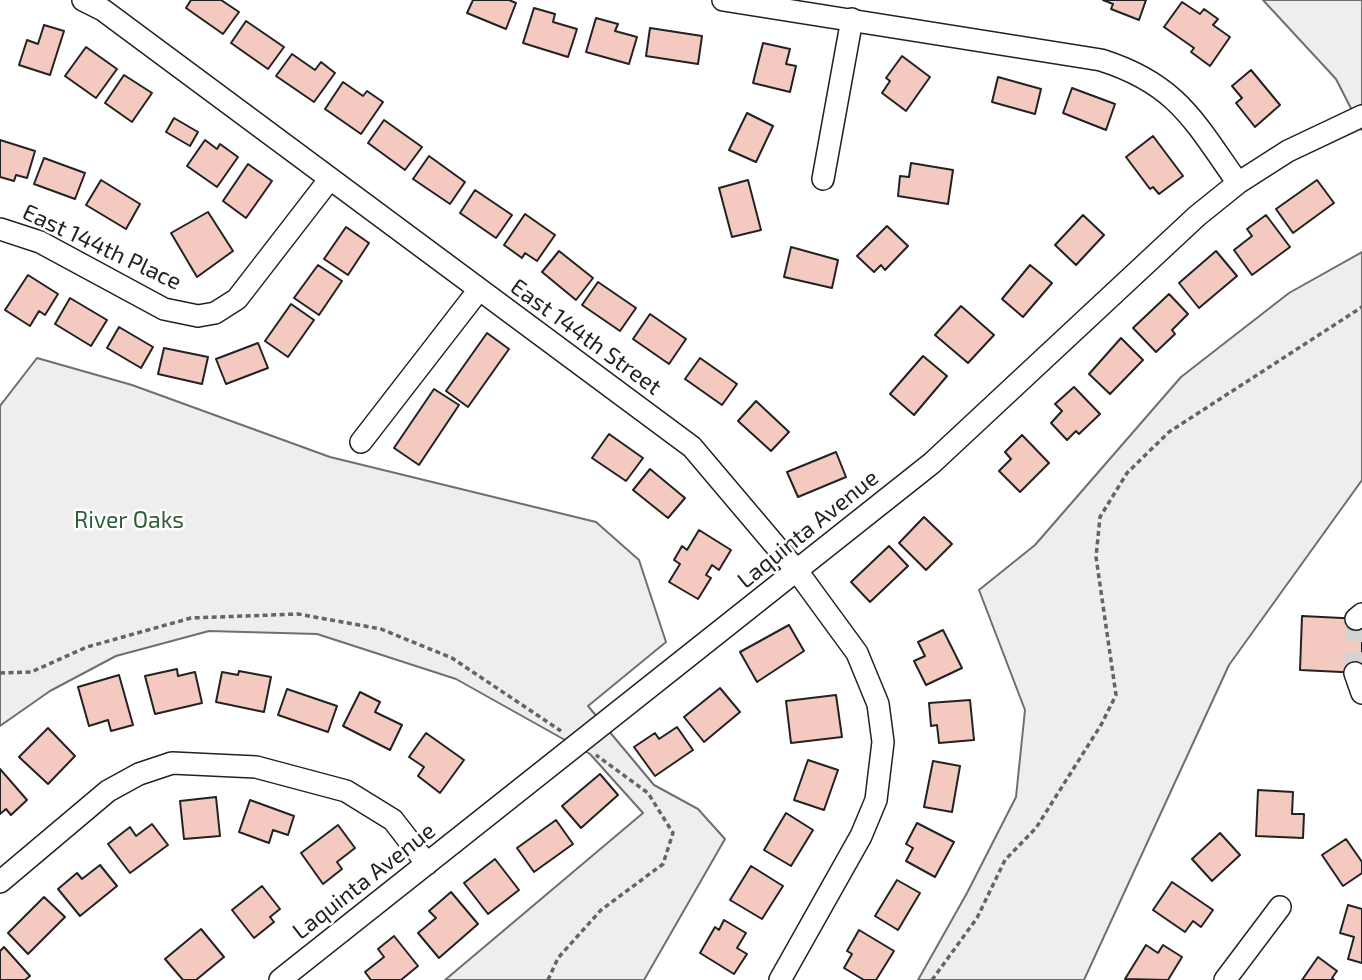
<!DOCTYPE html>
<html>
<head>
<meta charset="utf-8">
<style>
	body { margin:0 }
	canvas { display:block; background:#fff }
</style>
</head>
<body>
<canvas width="1362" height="980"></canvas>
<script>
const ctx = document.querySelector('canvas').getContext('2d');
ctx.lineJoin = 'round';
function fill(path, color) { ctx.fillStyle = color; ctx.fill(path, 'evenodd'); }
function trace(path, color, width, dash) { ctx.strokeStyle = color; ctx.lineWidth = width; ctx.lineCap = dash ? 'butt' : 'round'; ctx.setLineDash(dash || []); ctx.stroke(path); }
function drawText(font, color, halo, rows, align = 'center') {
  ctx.font = font + ' "Exo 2",sans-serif'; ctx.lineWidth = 5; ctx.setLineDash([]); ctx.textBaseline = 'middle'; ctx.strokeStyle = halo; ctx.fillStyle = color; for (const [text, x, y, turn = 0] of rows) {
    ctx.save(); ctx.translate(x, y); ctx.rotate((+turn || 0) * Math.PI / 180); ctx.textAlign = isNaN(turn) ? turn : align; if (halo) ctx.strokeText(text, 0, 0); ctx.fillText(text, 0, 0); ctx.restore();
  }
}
const green = new Path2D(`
	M1263,0H1362V130L1336,79Z
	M1362,252V480L1229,665L1084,980H918L967,893L1016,797L1025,710L979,590L1035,545L1181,377L1289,293Z
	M37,358L132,385L330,457L596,522L639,560L666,642L588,706L654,785L698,809L725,839L644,980H445L643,813L590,754L456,679L317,634L209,631L116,656L50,691L0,726V406Z`);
fill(green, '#eee');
trace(green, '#6f6f6f', 2);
const building = new Path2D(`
	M191,0H221L239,12L223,34L186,8Z
	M473,0H509L516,3L506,29L467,13Z
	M1103,0H1146L1139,20L1111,9L1113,4Z
	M1182,2L1200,14L1204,9L1218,19L1213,25L1230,37L1210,66L1191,52L1194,48L1164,27Z
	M534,8L555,14L553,22L577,29L568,57L523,43Z
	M596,18L618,24L615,31L637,37L629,64L586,52Z
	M246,21L284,47L268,69L231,43Z
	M44,25L64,31L50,75L19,65L27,40L38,44Z
	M650,28L702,36L698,64L646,56Z
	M763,43L790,49L786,64L796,66L790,92L753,83Z
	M86,47L117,69L96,98L65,76Z
	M292,54L315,70L321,62L335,73L314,102L276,76Z
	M902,56L930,77L906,111L882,93L890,81L886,78Z
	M1251,70L1280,105L1255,127L1236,103L1242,98L1232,86Z
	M124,75L152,93L132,122L105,103Z
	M998,77L1041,89L1035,114L992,102Z
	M343,82L363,96L367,91L383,102L361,134L325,109Z
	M1072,88L1115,104L1106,130L1063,113Z
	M747,113L773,126L756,162L729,150Z
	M174,118L198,132L190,146L166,132Z
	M384,120L422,147L405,170L368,143Z
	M1153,136L1183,176L1159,194L1153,187L1150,189L1126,157Z
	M0,140L35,151L27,178L16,175L14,181L0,177Z
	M205,140L217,149L220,144L238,157L217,187L187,166Z
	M429,156L465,182L450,204L413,179Z
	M44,158L85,173L75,199L34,184Z
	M911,163L953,170L948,204L898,196L900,176L909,177Z
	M248,164L272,181L246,218L223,201Z
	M101,180L140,204L126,229L86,205Z
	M748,180L761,230L732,237L719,188Z
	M1317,180L1334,203L1293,233L1276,209Z
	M475,190L512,215L496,238L460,213Z
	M208,212L233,251L197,277L171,233Z
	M525,214L555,235L537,261L525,253L522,258L504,245Z
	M1083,215L1104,235L1076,265L1055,245Z
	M1266,215L1290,247L1252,275L1234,250L1252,236L1247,229Z
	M887,226L908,246L885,270L881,265L874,272L857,256Z
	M346,227L369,243L348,275L324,259Z
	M791,247L838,260L832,288L784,277Z
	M559,251L593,278L576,300L542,272Z
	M1216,251L1237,276L1199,308L1179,283Z
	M318,265L342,281L319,315L294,298Z
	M1030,265L1052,283L1023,317L1002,299Z
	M28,275L58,294L45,315L39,311L30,326L5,310Z
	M598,282L636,308L620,331L582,305Z
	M1169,294L1188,314L1172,330L1175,334L1156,352L1133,328Z
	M70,298L107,320L91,346L55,324Z
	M291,304L314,320L288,357L265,341Z
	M961,306L994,335L968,363L935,335Z
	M650,314L686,339L669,364L633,339Z
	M119,327L153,347L141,368L107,348Z
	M487,333L509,349L468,407L446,391Z
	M1121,338L1143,360L1110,394L1089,374Z
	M258,343L268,368L226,384L216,359Z
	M164,348L208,357L202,384L158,374Z
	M923,356L947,376L914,415L890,394Z
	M700,358L737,384L722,405L685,379Z
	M1074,387L1100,414L1079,434L1076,431L1067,440L1051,423L1062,411L1055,404Z
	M434,389L459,405L419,465L394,448Z
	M756,401L789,432L771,451L738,421Z
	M609,434L643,458L626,481L592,458Z
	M1022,435L1049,463L1020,492L999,471L1011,459L1005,452Z
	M836,452L846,477L798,497L787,472Z
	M650,469L685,498L668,518L633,490Z
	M924,517L952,544L926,570L899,543Z
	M699,530L731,550L719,570L712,565L706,575L711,578L698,599L669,582L680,564L674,560L682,546L687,550Z
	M889,546L908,566L870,602L851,582Z
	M1302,616L1362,619V673L1300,670Z
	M789,625L804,651L757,682L740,652Z
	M943,630L962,668L926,685L914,661L925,656L918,642Z
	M177,669L178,676L195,672L202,703L155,714L145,676Z
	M239,671L271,677L264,712L216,702L222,672L238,675Z
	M119,675L133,725L111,731L108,720L89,726L78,687Z
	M720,688L740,712L704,742L684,717Z
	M287,689L337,706L328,732L278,715Z
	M360,692L380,702L375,712L402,725L390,750L343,726Z
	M836,695L842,737L791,743L786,701Z
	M970,700L974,740L939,743L937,725L931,726L929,703Z
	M677,727L693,750L655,776L634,747L655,733L659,739Z
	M48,728L75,756L48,784L19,757Z
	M426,733L464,760L440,793L418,776L424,767L409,757Z
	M808,760L838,770L824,810L794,800Z
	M933,761L960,766L952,812L924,807Z
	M0,769L27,800L11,815L6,809L0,814Z
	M600,774L618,795L581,828L562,806Z
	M1258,790L1293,792L1292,814H1304L1303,838L1256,836Z
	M216,797L220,836L184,839L180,801Z
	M250,800L294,816L288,835L273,830L269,843L239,832Z
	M786,813L813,830L791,866L764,850Z
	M556,820L573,844L534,872L517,848Z
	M917,823L954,842L935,877L906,861L913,848L906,844Z
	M152,824L168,845L130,873L108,844L130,827L136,836Z
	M338,825L355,848L337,862L342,869L323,884L301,853Z
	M1220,833L1240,855L1212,881L1192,859Z
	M1346,839L1362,862V873L1343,886L1322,855Z
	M495,859L519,890L488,914L464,883Z
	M100,865L117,886L80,916L58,889L77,873L82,879Z
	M751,866L783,886L762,919L730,900Z
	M897,880L920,893L898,930L875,916Z
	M1172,882L1213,910L1201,927L1193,921L1185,932L1153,910Z
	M262,886L280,909L270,917L274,922L254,938L232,910Z
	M451,892L478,924L439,958L418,933L436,918L429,911Z
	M44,897L65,917L28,954L8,933Z
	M1348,905L1362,909V963L1348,959L1354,937L1340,933Z
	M724,920L746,933L737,948L747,954L734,974L700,953L715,927L719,930Z
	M201,929L224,957L196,980H183L165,959Z
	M859,930L894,951L876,980H864L844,968L852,954L847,951Z
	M394,936L418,966L401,980H371L365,972L384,957L378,949Z
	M1146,945L1158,953L1163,945L1182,957L1168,980L1125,979Z
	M4,947L30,976L25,980H0V951Z
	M1318,957L1337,971L1332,978L1334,980H1302Z`);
fill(building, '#f3c9c0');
trace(building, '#222', 2);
trace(new Path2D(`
	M1355,673L1356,619`), '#d3d3d3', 21, [21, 10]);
const minor = new Path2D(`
	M83,0L103,10L692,447L797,571L857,653L878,704L883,742L876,800L861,836L780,980
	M723,0L1101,60C1177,84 1194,121 1238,183
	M823,179L852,19
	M0,229L40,242L164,309L198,316L215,313L237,299L329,180
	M361,442L478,291
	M1356,619L1362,614
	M1355,673L1362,693
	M0,882L108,791L139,774L172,763L256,767L346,791L393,820L427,864
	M280,980L932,463L1197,216L1238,183L1288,151L1362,116
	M1225,980L1280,907`);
trace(minor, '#222', 24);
trace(new Path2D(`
	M0,673L31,672L87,647L191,618L298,614L381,629L452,658L561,731
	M548,980L558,958L601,910L663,864L673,833L648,793L596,755
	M932,980L977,918L1005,860L1036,828L1101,725L1116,695L1096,557L1100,517L1127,473L1169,432L1362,307`), '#646464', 3.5, [5, 3.5]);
trace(minor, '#fff', 21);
drawText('23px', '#222', '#fff', [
	["East 144th Place",102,247,25],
	["East 144th Street",586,337,36],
	["Laquinta Avenue",808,529,-39],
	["Laquinta Avenue",364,881,-38]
]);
drawText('23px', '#2f5e38', '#fff', [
	["River Oaks",129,520]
]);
</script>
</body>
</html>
